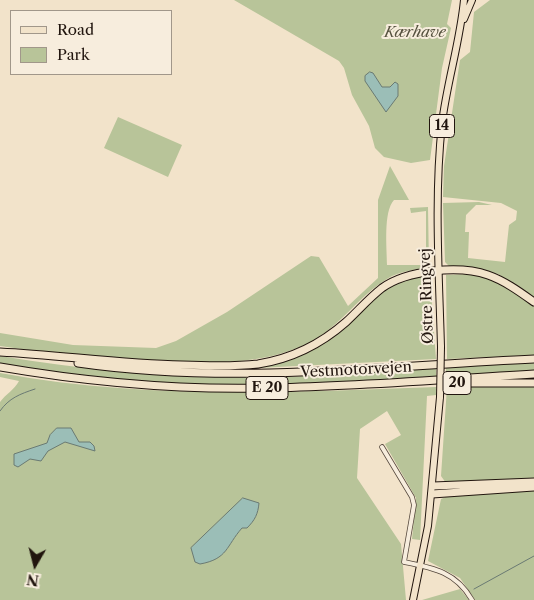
<!DOCTYPE html>
<html>
<head>
<meta charset="utf-8">
<style>
	body { margin:0 }
	#map { position:relative; width:534px; height:600px; overflow:hidden; background:#f2e3ca; font-family:"Libre Caslon Text",serif }
	canvas { display:block }
	.legend { position:absolute; left:10px; top:10px; width:162px; height:65px; box-sizing:border-box; background:#f7eddd; border:1px solid #a1978a; margin:0; padding:6px 9px; list-style:none; font-size:15px; color:#21150e }
	.legend li { display:flex; align-items:center; gap:10px; height:25px }
	.legend b { width:25px; border:1px solid #a1978a }
	.north { position:absolute; left:10px; top:540px; width:50px; height:50px; -webkit-text-stroke:4px #f7eddd; paint-order:stroke; rotate:188deg; font-size:14px; font-weight:700; line-height:20px; text-align:center; color:#21150e }
	.north::after { content:''; display:block; margin:auto; width:18px; height:22px; background:#21150e; clip-path:polygon(50% 0,100% 100%,50% 72%,0 100%) }
</style>
</head>
<body>
<div id="map">
<canvas width="534" height="600"></canvas>
<ul class="legend">
<li><b style="height:6px;background:#f2e3ca"></b>Road</li>
<li><b style="height:14px;background:#b8c499"></b>Park</li>
</ul>
<div class="north">N</div>
</div>
<script>
const ctx = document.querySelector('canvas').getContext('2d');
ctx.lineJoin = 'round';
function fill(path, color) { ctx.fillStyle = color; ctx.fill(path, 'evenodd'); }
function trace(path, color, width, dash) { ctx.strokeStyle = color; ctx.lineWidth = width; ctx.lineCap = dash ? 'butt' : 'round'; ctx.setLineDash(dash || []); ctx.stroke(path); }
function drawText(font, color, halo, rows, align = 'center') {
  ctx.font = font + ' "Libre Caslon Text",serif'; ctx.lineWidth = 4; ctx.setLineDash([]); ctx.textBaseline = 'middle'; ctx.strokeStyle = halo; ctx.fillStyle = color; for (const [text, x, y, turn = 0] of rows) {
    ctx.save(); ctx.translate(x, y); ctx.rotate((+turn || 0) * Math.PI / 180); ctx.textAlign = isNaN(turn) ? turn : align; if (halo) ctx.strokeText(text, 0, 0); ctx.fillText(text, 0, 0); ctx.restore();
  }
}
fill(new Path2D(`
	M234,0H452L447,24L451,28L442,68L430,160L411,163L384,157L375,148L369,126L352,95L344,68L339,61Z
	M490,0H534V298L498,274L450,267L445,262L443,203L479,202L492,205H476L466,215L465,232H469L468,258L505,262L509,225L516,220L517,211L501,203L443,197L444,166L460,60L470,52L474,12Z
	M118,117L182,145L168,177L104,148Z
	M390,166L409,200H394C383,212 387,248 387,265H426V211L411,213L410,208L428,207L429,267C417,269 404,271 392,276C360,293 340,328 307,344C259,366 209,363 158,361C105,359 52,354 0,346V333L73,345L156,348L176,341L227,312L311,256L319,257L348,306L378,278V200Z
	M471,274L498,281L534,305V355L447,359L446,275Z
	M430,276L436,359L238,369V367L250,366L319,344L391,285L413,277Z
	M0,356C91,371 184,379 277,377C330,376 383,371 436,368V376C349,382 261,388 174,384C115,381 58,373 0,364Z
	M534,362V371L446,376V367Z
	M0,373C144,400 290,392 436,387V395L427,396L420,540L412,539L416,498L385,444L401,435L387,411L360,429L357,478L401,544L406,600H0V402C6,394 14,390 19,381L0,377Z
	M522,385L534,386V478L446,483L441,476L447,387Z
	M534,491V600H475L460,578L428,561L441,499L448,496Z
	M460,589L469,600H422Z`), '#b8c499');
const water = new Path2D(`
	M370,72L373,73L382,87H390L395,82L398,84V96L386,112L365,81V76Z
	M57,428H71L79,442H90L94,446L95,451L65,442L48,451L41,461L30,459L18,467L14,465V454L47,443L50,435Z
	M243,498L259,503C258,514 255,520 247,528H242C226,546 228,559 200,564L195,562L191,548Z`);
fill(water, '#9bbeb7');
trace(water, '#6a7a73', 1);
trace(new Path2D(`
	M0,411C9,398 20,394 35,389
	M474,589L534,556`), '#6a7a73', 1);
const street = new Path2D(`
	M382,447L412,497L414,505L404,562C434,568 456,572 472,600`);
const primary = new Path2D(`
	M464,19L472,0
	M441,347C439,272 434,198 442,123C447,82 460,42 464,0
	M413,600L428,526L440,397`);
const highway = new Path2D(`
	M0,352C61,355 121,364 182,365C207,366 232,367 258,364C290,359 321,344 346,322C358,311 369,298 382,288C407,270 459,265 488,275C505,281 520,292 534,302
	M78,363C230,385 382,366 534,359
	M0,367C87,382 176,390 265,388C355,387 444,379 534,374
	M453,383H534
	M433,486L534,482
	M432,494L534,487`);
trace(street, '#55483d', 5.5);
trace(primary, '#21150e', 8);
trace(highway, '#21150e', 9);
trace(street, '#f7eddd', 4);
trace(primary, '#f2e3ca', 6);
trace(highway, '#f2e3ca', 7);
const primaryBridge = new Path2D(`
	M440,397L441,347`);
trace(primaryBridge, '#21150e', 8, []);
trace(primaryBridge, '#f2e3ca', 6);
for (const [x, y, w] of [
	[442,126,25],
	[457,383,28],
	[267,388,42]
]) { const box = new Path2D(); box.roundRect(x - w / 2, y - 11.5, w, 23, 4); ctx.fillStyle = '#f7eddd'; ctx.fill(box); trace(box, '#21150e', 1); }
drawText('bold 14px', '#21150e', null, [
	["14",442,126],
	["20",457,383],
	["E 20",267,388]
]);
drawText('italic 15px', '#56523f', '#f7eddd', [
	["Kærhave",415,33]
]);
drawText('15px', '#21150e', '#f7eddd', [
	["Østre Ringvej",427,296,-92],
	["Vestmotorvejen",356,370,-3]
]);
</script>
</body>
</html>
